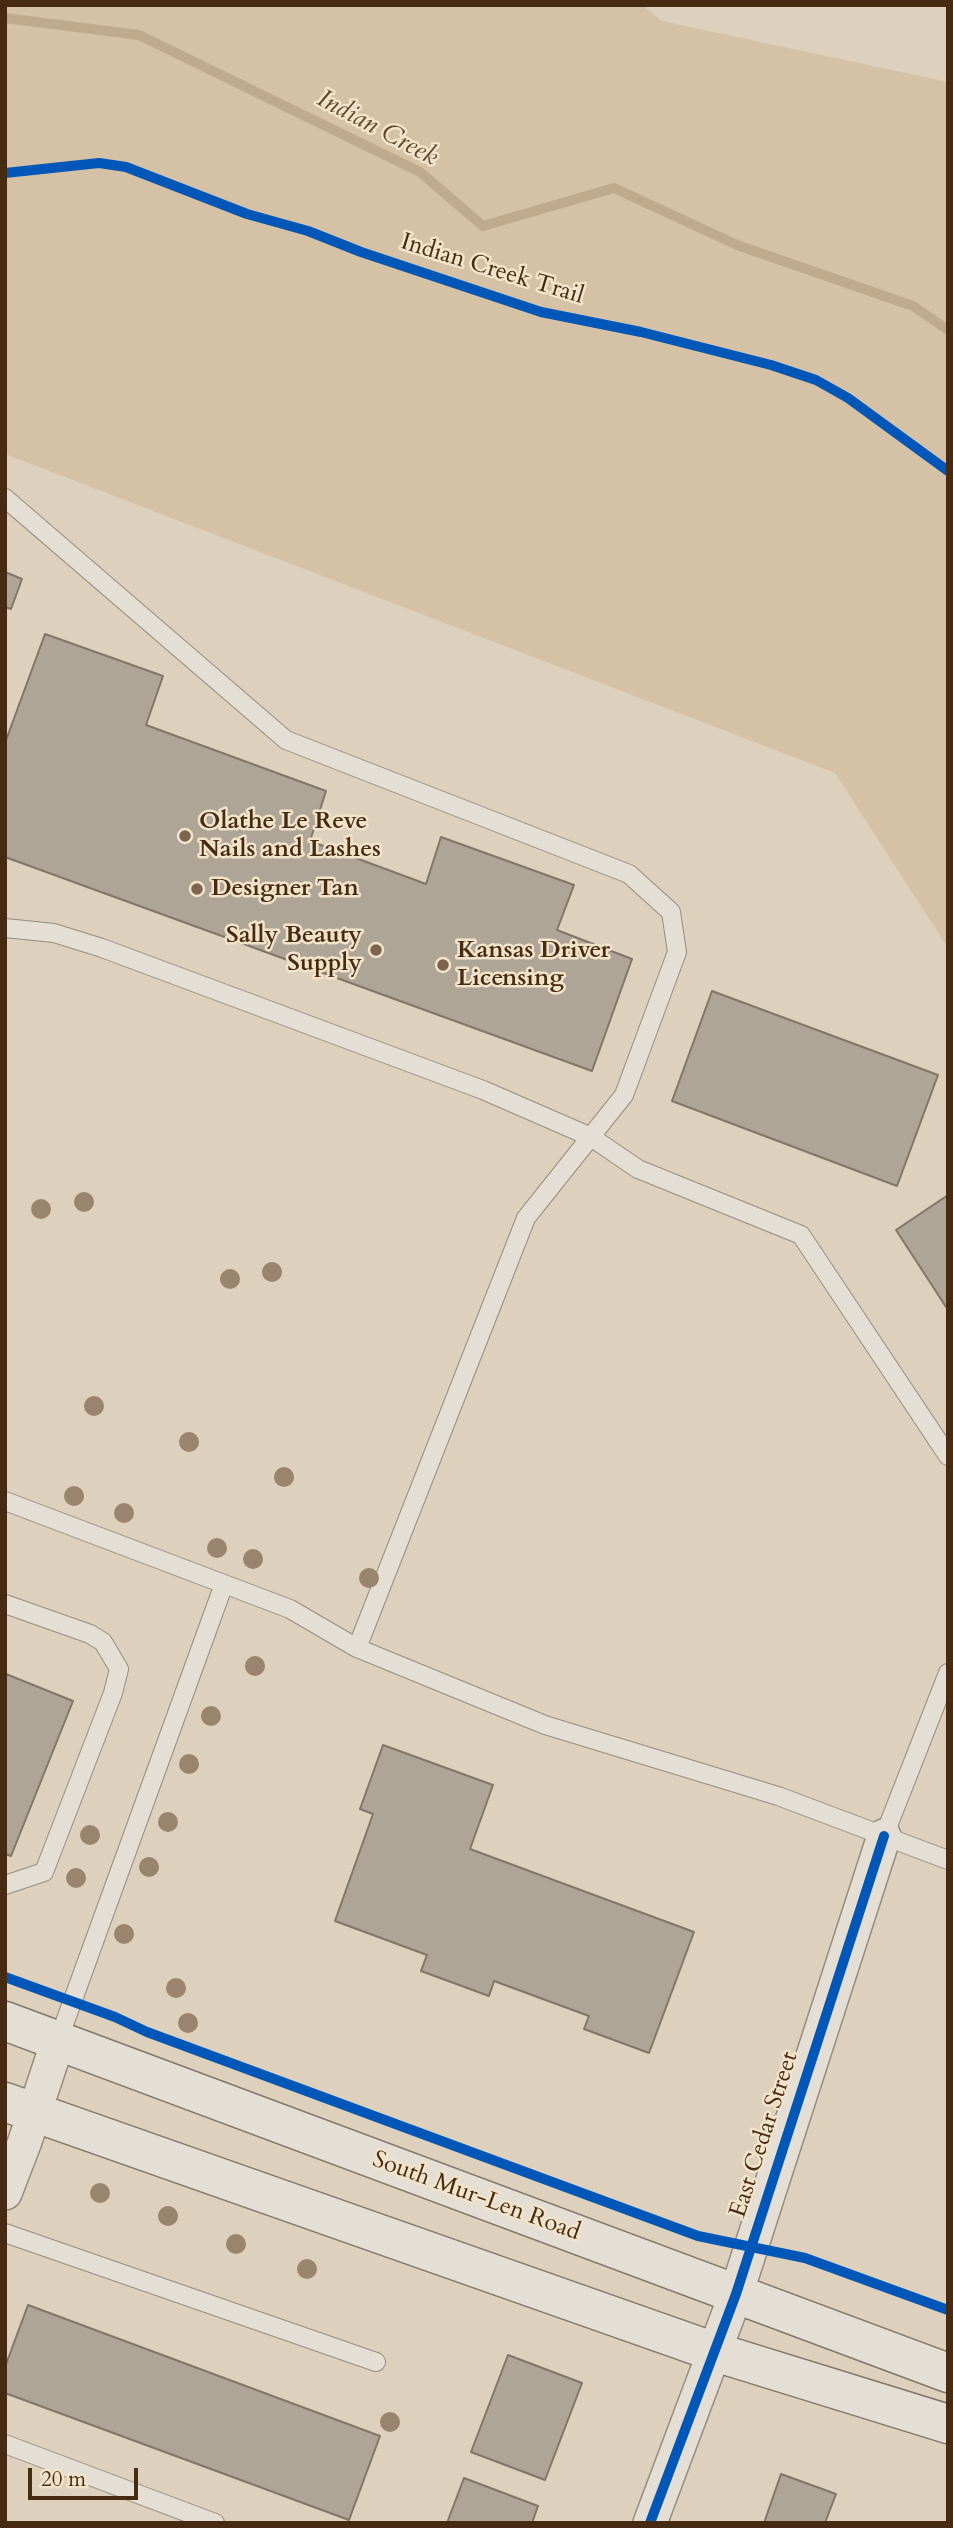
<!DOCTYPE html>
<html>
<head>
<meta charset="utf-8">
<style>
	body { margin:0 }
	#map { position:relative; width:953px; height:2528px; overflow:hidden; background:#ddd0bd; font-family:Cardo,serif }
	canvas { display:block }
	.frame { position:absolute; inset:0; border:7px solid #472a12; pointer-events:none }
	.scale { position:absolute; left:28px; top:2468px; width:110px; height:32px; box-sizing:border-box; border:4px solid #472a12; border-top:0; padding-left:9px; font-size:21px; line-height:24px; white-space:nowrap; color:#472a12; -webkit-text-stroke:5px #f2e3cb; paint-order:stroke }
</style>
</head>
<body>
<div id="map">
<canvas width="953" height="2528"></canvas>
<div class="frame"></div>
<div class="scale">20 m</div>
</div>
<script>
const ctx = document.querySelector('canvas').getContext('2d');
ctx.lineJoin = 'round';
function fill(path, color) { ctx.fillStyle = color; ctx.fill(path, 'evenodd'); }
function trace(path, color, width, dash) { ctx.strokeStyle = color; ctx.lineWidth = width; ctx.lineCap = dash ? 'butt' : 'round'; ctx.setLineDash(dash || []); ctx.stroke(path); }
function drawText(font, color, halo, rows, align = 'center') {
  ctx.font = font + ' Cardo,serif'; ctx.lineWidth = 5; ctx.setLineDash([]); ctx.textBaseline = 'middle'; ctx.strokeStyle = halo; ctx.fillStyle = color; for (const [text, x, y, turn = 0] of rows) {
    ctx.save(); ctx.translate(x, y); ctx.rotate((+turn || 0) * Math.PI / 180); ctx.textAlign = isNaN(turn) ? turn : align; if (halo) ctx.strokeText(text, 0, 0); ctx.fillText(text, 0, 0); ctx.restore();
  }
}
fill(new Path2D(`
	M5,5H642L662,21L948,82V948L835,773L5,454Z`), '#d5c2a6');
trace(new Path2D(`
	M5,18L139,35L420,172L483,226L614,188L737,245L913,306L948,330`), '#c0aa8e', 10);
const building = new Path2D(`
	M5,572L22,579L11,609L5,607Z
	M45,634L163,676L146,725L326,791L310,841L426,884L441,837L574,885L557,930L632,959L592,1071L5,857V743Z
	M712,991L938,1075L897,1186L672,1101Z
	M948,1195V1310L896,1230Z
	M6,1674L73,1701L11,1856L5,1854Z
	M383,1745L493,1785L470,1849L694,1932L649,2053L584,2029L589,2016L494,1981L489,1996L421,1971L427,1955L335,1921L373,1814L360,1809Z
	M28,2305L380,2436L349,2520L5,2393V2367Z
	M508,2355L582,2383L545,2480L471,2452Z
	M781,2474L836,2494L825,2523H764Z
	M464,2478L538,2506L532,2523H447Z`);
fill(building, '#afa596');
trace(building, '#817668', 2);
const lane = new Path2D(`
	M5,498L286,740L629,874L671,912L677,952L624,1095L526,1218L357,1648
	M5,928L54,933L102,948L483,1090L591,1137L638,1169L801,1235L948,1456
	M5,1501L290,1609L357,1648L545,1725L778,1796L948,1860
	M5,1604L90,1634L103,1642L119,1669L113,1693L44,1872L5,1885
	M884,1836L948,1673
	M58,2041L224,1584
	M5,2233L376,2362
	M5,2444L215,2523`);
const street = new Path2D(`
	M5,2193L25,2141L58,2041
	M650,2523L736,2294L884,1836`);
const secondary = new Path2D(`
	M5,2021L948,2373
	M5,2102L715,2352L948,2424`);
trace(lane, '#978c7e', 20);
trace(street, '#978c7e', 36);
trace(secondary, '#817668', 41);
trace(lane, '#e4ded4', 18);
trace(street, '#e4ded4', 33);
trace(secondary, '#e4ded4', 38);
trace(new Path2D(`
	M5,173L99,163L126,167L247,214L308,231L361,252L541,312L641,332L771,365L816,380L848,398L948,471
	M5,1977L115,2017L147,2032L698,2236L805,2258L948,2310
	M650,2523L736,2294L884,1836`), '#0057b8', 10);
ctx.fillStyle = '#99846d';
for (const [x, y] of [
	[84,1202],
	[41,1209],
	[272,1272],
	[230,1279],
	[94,1406],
	[189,1442],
	[284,1477],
	[74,1496],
	[124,1513],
	[217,1548],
	[253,1559],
	[369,1578],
	[255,1666],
	[211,1716],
	[189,1764],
	[168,1822],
	[90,1835],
	[149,1867],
	[76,1878],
	[124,1934],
	[176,1988],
	[188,2023],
	[100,2193],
	[168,2216],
	[236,2244],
	[307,2269],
	[390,2422]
]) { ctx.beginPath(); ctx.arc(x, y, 10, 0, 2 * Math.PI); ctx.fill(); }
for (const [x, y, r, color] of [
	[185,836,7,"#7c644e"],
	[197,889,7,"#7c644e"],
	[376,950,7,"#7c644e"],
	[443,965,7,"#7c644e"]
]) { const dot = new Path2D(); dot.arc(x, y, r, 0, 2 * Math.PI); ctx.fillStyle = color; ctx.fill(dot); trace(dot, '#f2e3cb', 2.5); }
drawText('24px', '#472a12', '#f2e3cb', [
	["Indian Creek Trail",492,270,17],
	["East Cedar Street",765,2135,-72],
	["South Mur-Len Road",476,2197,20]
]);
drawText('bold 24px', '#472a12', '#f2e3cb', [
	["Olathe Le Reve",199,822],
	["Nails and Lashes",199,850],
	["Designer Tan",211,889],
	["Sally Beauty",362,936,"right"],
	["Supply",362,964,"right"],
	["Kansas Driver",457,951],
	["Licensing",457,979]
], 'left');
drawText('italic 26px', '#62462c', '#f2e3cb', [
	["Indian Creek",377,129,28]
]);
</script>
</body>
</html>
